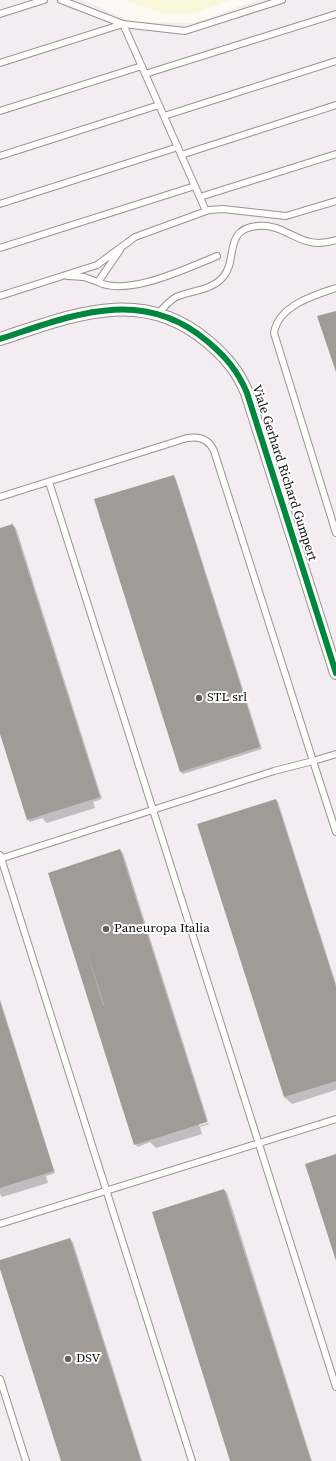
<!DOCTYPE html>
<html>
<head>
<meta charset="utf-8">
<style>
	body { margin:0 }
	canvas { display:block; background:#fcfaf2 }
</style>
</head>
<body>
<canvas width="336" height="1461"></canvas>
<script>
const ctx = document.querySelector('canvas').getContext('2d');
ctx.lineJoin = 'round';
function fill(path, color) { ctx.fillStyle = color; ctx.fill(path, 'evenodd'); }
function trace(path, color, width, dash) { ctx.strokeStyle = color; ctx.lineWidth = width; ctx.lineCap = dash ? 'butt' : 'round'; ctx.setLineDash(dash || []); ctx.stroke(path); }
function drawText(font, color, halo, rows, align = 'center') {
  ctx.font = font + ' "Source Serif 4",serif'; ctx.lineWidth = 4; ctx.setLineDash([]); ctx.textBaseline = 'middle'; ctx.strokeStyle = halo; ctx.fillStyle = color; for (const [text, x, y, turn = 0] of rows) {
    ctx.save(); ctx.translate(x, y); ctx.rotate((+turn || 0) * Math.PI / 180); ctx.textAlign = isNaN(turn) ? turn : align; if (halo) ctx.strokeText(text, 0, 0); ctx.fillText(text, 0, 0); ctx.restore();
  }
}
fill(new Path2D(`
	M0,0H84L133,22L194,23L258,0H336V1461H0Z`), '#f3ecf0');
fill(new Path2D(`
	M123,0H231L194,13L167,14Z`), '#faf7dd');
fill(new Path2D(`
	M173,476L176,479L262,749L183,774L181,772L95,500Z
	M13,526L16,528L102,799L93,802L95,808L47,823L42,818L30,822L28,820L0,731V529Z
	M276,800L278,802L336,984V1090L292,1104L284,1097Z
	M120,850L123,853L208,1121L199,1123V1126L208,1123L209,1124L200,1127L202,1134L156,1148L150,1142L138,1147L135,1144L49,873Z
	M0,999L55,1173L46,1176L48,1183L2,1197L0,1194Z
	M224,1190L227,1192L312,1461H231Z
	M70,1239L73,1242L142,1461H62L0,1261Z`), '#0003');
fill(new Path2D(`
	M336,311V372L317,316Z
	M174,475L260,747L180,772L94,499Z
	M13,524L100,797L27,820L0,734V528Z
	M276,799L336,987V1081L284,1097L197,824Z
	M120,849L207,1122L134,1145L48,873ZM86,948L104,1005H103Z
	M0,1002L54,1171L0,1188Z
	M336,1154V1261L305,1164Z
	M224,1189L311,1461H230L152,1212Z
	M70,1238L141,1461H61L0,1269V1260Z`), '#9f9c98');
const lane = new Path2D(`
	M61,0L123,24L185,31L282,0
	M0,14L44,0
	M0,63L123,24L206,211
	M145,74L336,14
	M0,111L142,66
	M164,116L336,61
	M181,155L336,105
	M0,156L159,105
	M200,197L336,154
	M0,204L178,147
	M0,248L195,186
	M68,276L84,277L98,282L120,250
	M98,282C128,297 187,268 217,256
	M336,288C314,295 278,306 274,333L336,533
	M0,296L97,265L135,237L209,210L223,209L286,216L336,201
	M158,314C163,308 169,301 176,297C190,291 213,290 223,277C238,261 223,229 257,226C289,223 299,252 336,240
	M49,482L336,1387
	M0,497L187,438C199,436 209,439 214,451L313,761L274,771L0,859
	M336,754L313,761L336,832
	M0,855L192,1461
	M0,1224L336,1119
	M0,1379L26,1461`);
const street = new Path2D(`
	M0,339C71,316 141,285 207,341C225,356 238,371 247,393L336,673`);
trace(lane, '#959491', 8);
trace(street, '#959491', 14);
trace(lane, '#fffefd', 6);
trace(street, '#fffefd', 12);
trace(new Path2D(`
	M0,339C71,316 141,285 207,341C225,356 238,371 247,393L336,673`), '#00873e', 6);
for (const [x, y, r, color] of [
	[199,698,4,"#61615e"],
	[106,929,4,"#61615e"],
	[68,1359,4,"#61615e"]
]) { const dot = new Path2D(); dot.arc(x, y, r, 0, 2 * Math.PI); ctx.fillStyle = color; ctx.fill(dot); trace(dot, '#fff', 1.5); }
drawText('13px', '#0e0e0e', '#fff', [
	["Viale Gerhard Richard Gumpert",284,473,72]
]);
drawText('13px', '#0e0e0e', '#fff', [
	["STL srl",207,698],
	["Paneuropa Italia",114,929],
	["DSV",76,1359]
], 'left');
</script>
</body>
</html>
